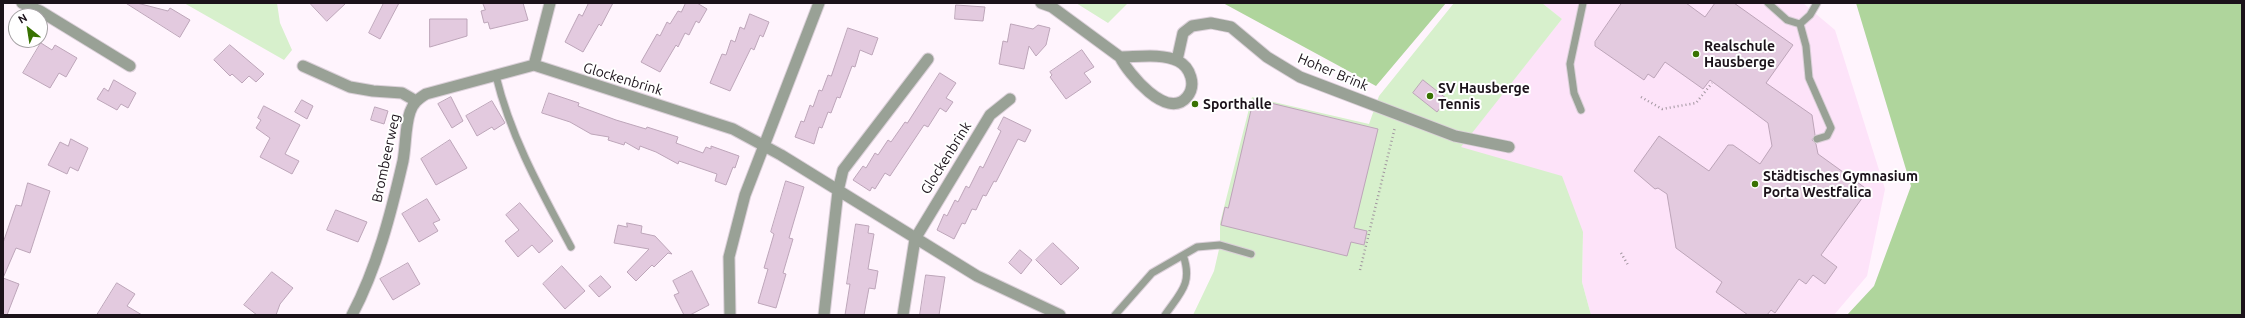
<!DOCTYPE html>
<html>
<head>
<meta charset="utf-8">
<style>
	body { margin:0 }
	#map { position:relative; width:2245px; height:318px; overflow:hidden; background:#fff4fd; font-family:Ubuntu,sans-serif }
	canvas { display:block }
	.frame { position:absolute; inset:0; border:4px solid #1b121a; pointer-events:none }
	.north { position:absolute; left:8px; top:8px; width:40px; height:40px; box-sizing:border-box; background:#fff; border:1px solid #a4a0a3; border-radius:50%; rotate:330deg; font-size:11px; font-weight:700; line-height:16px; text-align:center; color:#1b121a }
	.north::after { content:''; display:block; margin:auto; width:14px; height:18px; background:#387202; clip-path:polygon(50% 0,100% 100%,50% 72%,0 100%) }
</style>
</head>
<body>
<div id="map">
<canvas width="2245" height="318"></canvas>
<div class="frame"></div>
<div class="north">N</div>
</div>
<script>
const ctx = document.querySelector('canvas').getContext('2d');
ctx.lineJoin = 'round';
function fill(path, color) { ctx.fillStyle = color; ctx.fill(path, 'evenodd'); }
function trace(path, color, width, dash) { ctx.strokeStyle = color; ctx.lineWidth = width; ctx.lineCap = dash ? 'butt' : 'round'; ctx.setLineDash(dash || []); ctx.stroke(path); }
function drawText(font, color, halo, rows, align = 'center') {
  ctx.font = font + ' Ubuntu,sans-serif'; ctx.lineWidth = 4; ctx.setLineDash([]); ctx.textBaseline = 'middle'; ctx.strokeStyle = halo; ctx.fillStyle = color; for (const [text, x, y, turn = 0] of rows) {
    ctx.save(); ctx.translate(x, y); ctx.rotate((+turn || 0) * Math.PI / 180); ctx.textAlign = isNaN(turn) ? turn : align; if (halo) ctx.strokeText(text, 0, 0); ctx.fillText(text, 0, 0); ctx.restore();
  }
}
fill(new Path2D(`
	M1542,3H1803L1835,30L1885,189L1867,276L1834,315H1591L1582,282L1583,232L1460,147L1562,19Z`), '#fde3f9');
fill(new Path2D(`
	M184,3H277L280,23L292,50L284,60Z
	M1076,3H1128L1108,23Z
	M1454,3H1542L1562,19L1461,147L1562,176L1583,232L1582,282L1591,315H1193L1214,271L1220,245V223L1252,97L1369,124L1379,96Z`), '#d7f0cc');
fill(new Path2D(`
	M1223,3H1446L1376,86Z
	M1856,3H2242V315H1847L1874,286L1911,186Z`), '#afd59c');
const building = new Path2D(`
	M126,3H137L168,11L170,8L190,20L180,37Z
	M310,3H346L327,21Z
	M384,3H399L380,39L369,33Z
	M483,3H523L528,20L490,29L488,22L484,23L481,11L485,10Z
	M589,3H613L601,26L599,24L583,52L565,42L579,14L582,16Z
	M686,3H697L707,9L699,23L696,21L689,35L685,33L678,47L676,45L660,72L641,62L657,34L660,36L667,22L670,24L678,11L681,12Z
	M1622,3H1686L1705,17L1715,3H1734L1793,45L1766,83L1812,115L1815,135L1812,140L1816,144L1818,154L1868,190L1821,255L1837,267L1825,284L1813,275L1806,284L1799,279L1775,313L1771,310L1767,315H1748L1716,292L1722,282L1676,248L1667,194L1658,188L1655,189L1634,171L1659,136L1709,171L1728,145H1733L1760,164L1772,146L1768,123L1710,80L1703,89L1665,62L1654,78L1648,74L1644,80L1595,46V42Z
	M956,5L985,7L983,21L955,19Z
	M750,14L769,22L763,37L760,35L754,50L751,48L730,91L710,83L722,54L726,55L731,40L735,42L740,27L744,29Z
	M430,19H467V36L430,47Z
	M1011,24L1033,29L1038,25L1050,28L1046,45L1036,56L1029,46L1024,69L999,64L1003,41L1007,42Z
	M848,28L878,38L872,55L860,50L855,67L852,66L840,98L837,97L831,113L828,112L822,128L819,127L814,144L795,137L801,121L804,122L810,105L813,107L819,90L822,91L828,75L831,76Z
	M41,43L52,50L55,45L77,58L66,77L59,73L50,88L23,73Z
	M230,45L264,74L256,82L249,76L242,83L232,74L230,76L214,60Z
	M1082,50L1094,67L1084,73L1091,82L1066,99L1050,77L1052,75L1050,72Z
	M940,73L956,83L946,98L953,102L946,112L940,108L928,127L924,125L890,176L885,173L875,189L872,187L870,191L853,180L863,166L866,168L875,153L878,155L888,140L891,142L905,122L907,123Z
	M114,80L136,93L128,108L121,104L117,110L97,99L104,88L108,91Z
	M1423,80L1447,99L1437,112L1413,93Z
	M549,93L579,103L578,106L616,120L646,129L647,127L678,137L676,143L703,153L706,147L711,149V146L739,156L735,168L733,167L726,185L715,181L717,174L679,161L678,164L656,152L640,146L639,150L625,142L624,145L608,140L609,137L591,134L570,122L542,113Z
	M451,97L463,121L452,128L438,104Z
	M1254,99L1378,129L1354,228L1367,231L1364,245L1351,242L1347,256L1221,225L1225,207L1228,208Z
	M302,100L313,106L307,119L295,112Z
	M492,101L505,123L494,130L492,127L477,136L466,116Z
	M264,106L300,125L285,154L299,161L292,174L260,157L270,138L256,128L261,120L258,118Z
	M375,107L388,111L384,124L371,120Z
	M1004,117L1031,130L1025,142L1018,139L996,182L994,181L986,196L983,195L976,210L972,209L965,224L962,223L954,239L937,230L944,214L947,216L955,200L958,202L966,186L969,188L980,166L983,168L1001,131L998,129Z
	M71,139L88,148L78,171L70,167L67,174L48,165L60,142L68,146Z
	M450,140L467,168L436,185L421,159Z
	M786,181L804,187L789,238L793,239L783,273L786,274L776,308L758,303L768,269L764,268L774,234L771,232Z
	M28,183L50,191L30,253L16,248L3,278L19,284L7,315H3V243L16,205L21,206Z
	M427,199L440,220L433,223L438,231L419,242L402,214Z
	M520,203L553,241L539,253L532,245L518,257L505,241L519,230L506,215Z
	M336,210L367,222L358,242L327,230Z
	M627,223L642,226L641,233L655,236L672,254L668,253L654,267L652,265L636,281L627,272L649,249L614,243L618,225L627,227Z
	M856,224L869,226L868,233L874,234L868,269L878,271L875,289L869,288L864,315H845L850,284H847Z
	M1053,243L1079,268L1061,285L1036,260Z
	M1020,250L1032,260L1021,274L1009,263Z
	M408,263L420,284L393,300L380,279Z
	M562,266L585,291L565,309L543,284Z
	M692,271L709,305L690,315H684L674,295L679,293L673,281Z
	M272,272L293,288L280,304L276,315H257L244,305Z
	M926,275L945,277L939,315H920Z
	M601,276L611,287L599,297L589,286Z
	M117,283L135,294L127,306L142,315H97Z`);
fill(building, '#e3cadf');
trace(building, '#bda5b9', 1);
const service = new Path2D(`
	M1768,3L1787,20L1800,24L1810,15L1817,3
	M1800,24L1806,46L1809,78L1831,128L1827,136L1817,139
	M496,76C511,138 541,191 571,247
	M1581,110L1574,93L1570,64L1583,3
	M1115,315L1152,273L1197,247L1220,245L1251,254
	M1165,315C1181,292 1193,283 1183,255`);
const minor = new Path2D(`
	M22,3L40,11L130,66
	M1041,3L1052,7L1120,57C1128,73 1167,121 1187,97C1197,85 1190,67 1178,61C1162,53 1137,57 1120,57
	M1177,60L1183,33L1192,26L1211,23L1231,27L1267,57L1300,77L1455,136L1509,147
	M534,65L733,129L781,155L977,276L1060,315
	M534,65L550,3
	M303,66L350,87L373,91L402,93L416,101
	M352,315C377,268 391,213 403,161C406,145 405,127 410,112C413,103 418,99 426,94L534,65
	M730,315L729,257L745,195L819,3
	M824,315L838,191L843,170L928,59
	M903,315L915,239L990,115L1010,99`);
trace(service, '#dbd0d9', 9);
trace(minor, '#dbd0d9', 13);
trace(new Path2D(`
	M1641,97L1662,109L1696,103L1712,83
	M1621,253L1628,265
	M1360,270L1395,127`), '#a1969f', 2.5, [1, 3]);
trace(service, '#99a196', 7);
trace(minor, '#99a196', 11);
for (const [x, y, r, color] of [
	[1696,54,4,"#387202"],
	[1430,96,4,"#387202"],
	[1195,104,4,"#387202"],
	[1755,184,4,"#387202"]
]) { const dot = new Path2D(); dot.arc(x, y, r, 0, 2 * Math.PI); ctx.fillStyle = color; ctx.fill(dot); trace(dot, '#fff', 1.5); }
drawText('bold 14px', '#1b121a', '#fff', [
	["Realschule",1704,46],
	["Hausberge",1704,62],
	["SV Hausberge",1438,88],
	["Tennis",1438,104],
	["Sporthalle",1203,104],
	["Städtisches Gymnasium",1763,176],
	["Porta Westfalica",1763,192]
], 'left');
drawText('14px', '#1b121a', '#fff', [
	["Hoher Brink",1333,72,23],
	["Glockenbrink",623,79,17],
	["Brombeerweg",386,158,-78],
	["Glockenbrink",946,158,-58]
]);
</script>
</body>
</html>
